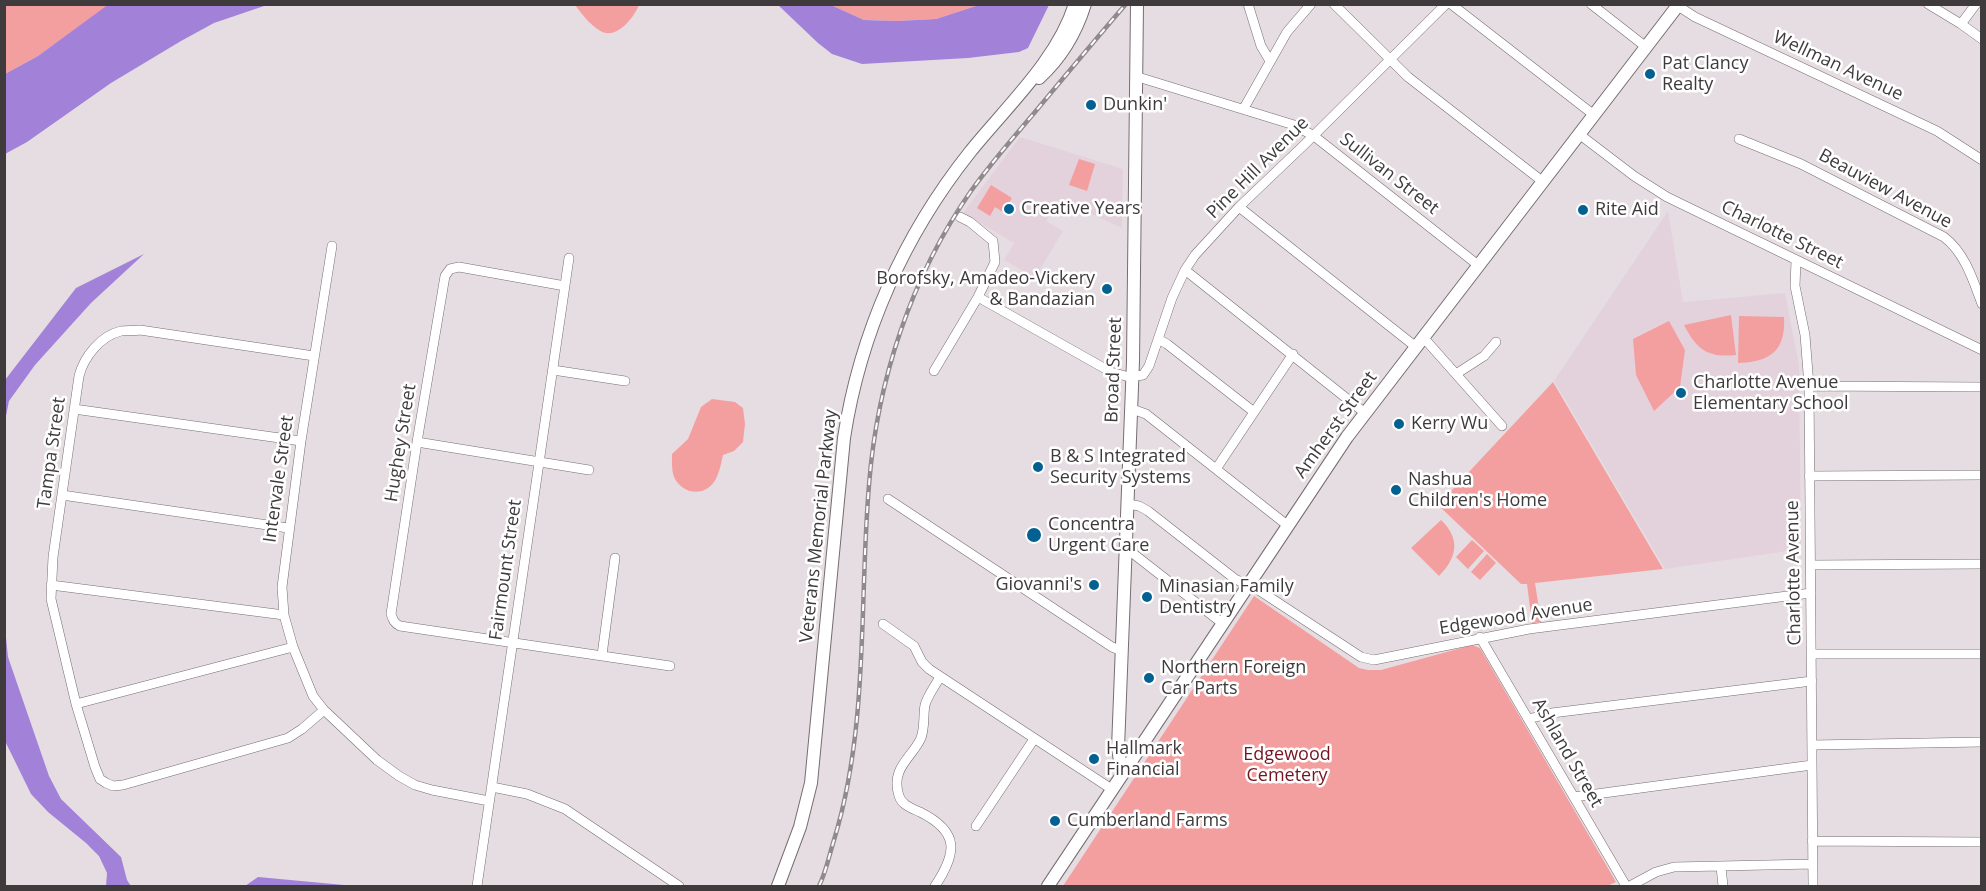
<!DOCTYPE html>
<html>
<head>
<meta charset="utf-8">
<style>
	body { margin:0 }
	#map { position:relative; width:1986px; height:891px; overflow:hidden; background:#e6dde2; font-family:"Open Sans",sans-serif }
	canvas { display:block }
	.frame { position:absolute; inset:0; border:6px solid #3f3b3d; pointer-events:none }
</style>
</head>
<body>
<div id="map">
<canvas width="1986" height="891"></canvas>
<div class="frame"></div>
</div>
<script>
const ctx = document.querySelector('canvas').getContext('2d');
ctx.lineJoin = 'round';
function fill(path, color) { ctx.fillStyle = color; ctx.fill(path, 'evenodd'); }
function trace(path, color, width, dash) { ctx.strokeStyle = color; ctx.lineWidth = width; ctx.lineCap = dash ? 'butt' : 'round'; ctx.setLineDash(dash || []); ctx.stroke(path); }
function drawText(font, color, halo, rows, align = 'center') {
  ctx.font = font + ' "Open Sans",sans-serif'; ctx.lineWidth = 5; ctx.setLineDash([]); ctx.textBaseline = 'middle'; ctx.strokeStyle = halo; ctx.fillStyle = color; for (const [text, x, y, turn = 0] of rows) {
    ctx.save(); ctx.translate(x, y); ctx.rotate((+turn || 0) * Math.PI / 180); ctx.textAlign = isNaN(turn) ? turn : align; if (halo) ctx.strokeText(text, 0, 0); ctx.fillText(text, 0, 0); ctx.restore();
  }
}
fill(new Path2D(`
	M1020,137L1123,169L1122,228L1059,199L1046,221L1063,231L1035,278L1004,260L1014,243L963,213Z
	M1668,211L1683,302L1785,293L1799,365L1801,549L1665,569L1554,381Z`), '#e3d2dc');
fill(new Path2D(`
	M5,5H109L38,56L5,74Z
	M575,5V4L639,5C634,18 615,42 599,30C590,25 581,13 575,5Z
	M831,5H979L936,19L897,21L864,20Z
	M1079,159L1095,164L1087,191L1069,185Z
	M991,185L1012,198L1003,212L995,207L990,216L977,208Z
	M1731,315L1736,355C1708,358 1697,350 1684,325Z
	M1739,316L1784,317C1786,351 1770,362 1738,363Z
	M1669,321L1685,350L1680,387L1654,411L1636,375L1633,339Z
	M1553,382L1663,569L1535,583L1541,622L1532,623L1527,584H1521L1438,505Z
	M712,399L735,402L743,408L745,424L743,442L734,451L723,455C721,464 719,475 714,482C705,495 687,495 677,482C671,475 672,463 672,454L688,439L701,407Z
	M1441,520C1461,539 1457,558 1439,576L1411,548Z
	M1472,540L1484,551L1468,569L1456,557Z
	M1487,554L1496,563L1480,580L1471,572Z
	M1254,596L1359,668L1368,670H1381L1472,645L1480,648L1616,882L1607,886H1063Z`), '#f49f9f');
fill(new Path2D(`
	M109,4L267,5L214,23L181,41L111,83L27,142L5,154V74L38,56Z
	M778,5H831L864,20L897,21L936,19L979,5H1049L1028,48L1019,52L968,58L862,64L832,54L818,43Z
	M144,254L91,303L35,365L9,401L5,421V380L76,288Z
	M5,628L8,657L49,776L61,799L121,857L127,880L131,886H106L107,873L99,856L86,843L48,812L31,794L5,741Z
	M258,877L344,885L347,886H245Z`), '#a282d9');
const minor = new Path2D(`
	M1248,4L1261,46L1270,61
	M1334,4L1408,77L1542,181
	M1451,4L1594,115
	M1591,4L1646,47
	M1928,4L1961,24L1982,39
	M1678,6L1695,17L1937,131L1982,160
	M1961,24L1976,4
	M1138,77L1294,125L1314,136L1478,265
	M1244,108L1287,32L1311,4
	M1579,134L1634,176L1667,197L1982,350
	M1739,139L1801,164L1944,237C1965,253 1973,280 1982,304
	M1239,207L1416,347
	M332,246L301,441L282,587L284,615L293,647L313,696L324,710L377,760L399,776L415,785L432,790L489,801
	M1796,261L1795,286L1805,335L1809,386L1813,886
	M1185,270L1365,413
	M565,286L459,267L450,269L445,276L417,442L391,614C393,620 394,623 400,626L670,666
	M978,297L1111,372L1129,377L1143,375L1149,366L1172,298L1185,270L1195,255L1239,207L1304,145L1446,4
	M1423,337L1502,426
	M1158,339L1167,344L1254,412
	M314,356L140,330C134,331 127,330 121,331C100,336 84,357 79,376L53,557L51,599L76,704L95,767L100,779L106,783L113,786L123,785L288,738L302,729L324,710
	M553,370L625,381
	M934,371L978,297L995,262L993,241L970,222L960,217
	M1456,374L1484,356L1496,342
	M1809,386L1982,387
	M74,409L301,441
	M1132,409L1146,414L1287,525
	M417,442L589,470
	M1216,469L1293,354
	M1809,476L1982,475
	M62,495L288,528
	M888,499L1112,647L1122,651
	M1128,504L1139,506L1148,511L1235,579L1257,589L1361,657L1374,660L1529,629L1811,593
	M1126,548L1222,623
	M1811,565L1982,564
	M51,585L284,615
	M883,624L914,646L922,662L929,669L1113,790
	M1480,637L1626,886
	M1812,654H1982
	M602,655L615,558
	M76,704L293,647
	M1528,719L1552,713L1812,681
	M1812,745L1982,742
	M492,787L527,794L565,809L679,886
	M1574,797L1812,765
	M976,826L1034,739
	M1812,841L1982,842
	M1721,867L1723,886
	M477,886L569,258
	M935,886C957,853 960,832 920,812C911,808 902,805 899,796C890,768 912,758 921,738C925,727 923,716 925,705C928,695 935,686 940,677
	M1630,886L1656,872L1674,867L1813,864`);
const major = new Path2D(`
	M1039,78C1061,58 1076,33 1085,4
	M1127,769L1120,761L1118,748L1133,361L1137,4
	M778,886L800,827L811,783L844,438C860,333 904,235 970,152C1006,107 1057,61 1075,4
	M1048,886L1347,437L1679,4`);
trace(minor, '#766d72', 10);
trace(major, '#766d72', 14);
trace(minor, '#fff', 9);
trace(major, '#fff', 12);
const rail = new Path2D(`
	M819,886C826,872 829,856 834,840C869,726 859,603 869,485C877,381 911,277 971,191C991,163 1013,138 1035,112C1065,76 1095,40 1126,4`);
trace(rail, '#90898d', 4.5);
trace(rail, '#fff', 2, [7]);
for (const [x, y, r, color] of [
	[1650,74,6,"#026191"],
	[1091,105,6,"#026191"],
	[1009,209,6,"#026191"],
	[1583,210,6,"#026191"],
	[1107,289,6,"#026191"],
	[1681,393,6,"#026191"],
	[1399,424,6,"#026191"],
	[1038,467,6,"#026191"],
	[1396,490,6,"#026191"],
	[1034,535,8,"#026191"],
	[1094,585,6,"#026191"],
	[1147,597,6,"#026191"],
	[1149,678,6,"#026191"],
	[1094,759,6,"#026191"],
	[1055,821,6,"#026191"]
]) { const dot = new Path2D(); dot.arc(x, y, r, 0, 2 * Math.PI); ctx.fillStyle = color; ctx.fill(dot); trace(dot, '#fff', 2); }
drawText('18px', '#3f3b3d', '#fff', [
	["Pat Clancy",1662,64],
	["Realty",1662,85],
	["Dunkin'",1103,105],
	["Creative Years",1021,209],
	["Rite Aid",1595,210],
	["Borofsky, Amadeo-Vickery",1095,279,"right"],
	["& Bandazian",1095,300,"right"],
	["Charlotte Avenue",1693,383],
	["Elementary School",1693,404],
	["Kerry Wu",1411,424],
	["B & S Integrated",1050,457],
	["Security Systems",1050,478],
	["Nashua",1408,480],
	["Children's Home",1408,501],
	["Concentra",1048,525],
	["Urgent Care",1048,546],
	["Giovanni's",1082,585,"right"],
	["Minasian Family",1159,587],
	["Dentistry",1159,608],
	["Northern Foreign",1161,668],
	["Car Parts",1161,689],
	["Hallmark",1106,749],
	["Financial",1106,770],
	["Cumberland Farms",1067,821]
], 'left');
drawText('18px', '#3f3b3d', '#fff', [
	["Wellman Avenue",1838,66,25],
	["Pine Hill Avenue",1258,168,-45],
	["Sullivan Street",1389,174,38],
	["Beauview Avenue",1885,189,28],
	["Charlotte Street",1782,235,26],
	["Broad Street",1114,370,-88],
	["Amherst Street",1336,425,-54],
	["Hughey Street",401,443,-81],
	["Tampa Street",52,453,-82],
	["Intervale Street",279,479,-82],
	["Veterans Memorial Parkway",819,526,-84],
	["Fairmount Street",506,570,-82],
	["Charlotte Avenue",1794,573,-91],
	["Edgewood Avenue",1516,617,-9],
	["Ashland Street",1567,753,60]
]);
drawText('18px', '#731622', '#fff', [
	["Edgewood",1287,755],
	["Cemetery",1287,776]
]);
</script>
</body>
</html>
